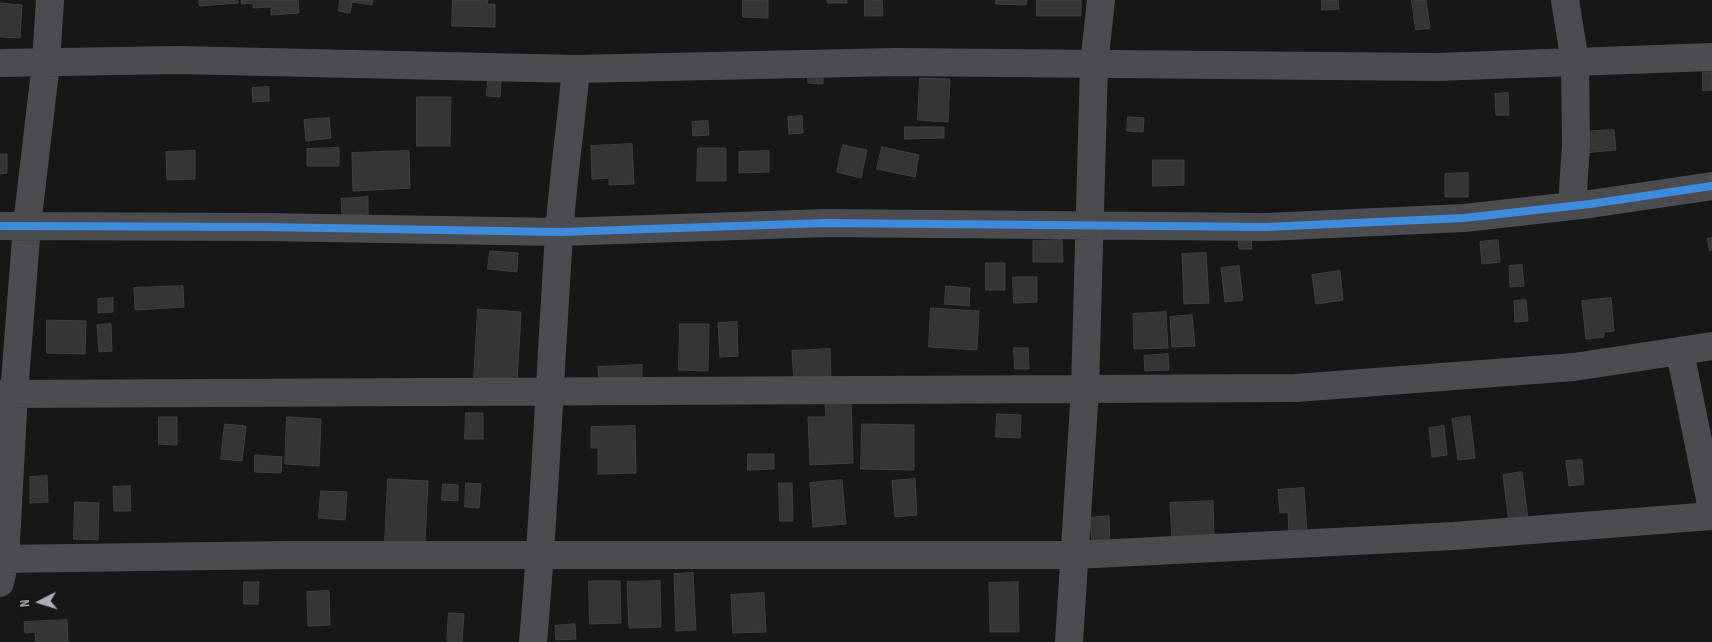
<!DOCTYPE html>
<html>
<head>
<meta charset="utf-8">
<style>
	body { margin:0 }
	#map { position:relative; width:1712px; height:642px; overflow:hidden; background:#171717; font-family:"Sofia Sans Condensed",sans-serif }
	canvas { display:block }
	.north { position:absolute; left:15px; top:577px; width:50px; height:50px; -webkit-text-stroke:4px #111113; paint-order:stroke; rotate:265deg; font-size:14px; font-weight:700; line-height:20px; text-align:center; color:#a8adb8 }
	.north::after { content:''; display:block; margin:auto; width:18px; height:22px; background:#a8adb8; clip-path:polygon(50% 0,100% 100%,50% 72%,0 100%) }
</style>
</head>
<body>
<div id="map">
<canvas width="1712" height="642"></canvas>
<div class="north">N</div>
</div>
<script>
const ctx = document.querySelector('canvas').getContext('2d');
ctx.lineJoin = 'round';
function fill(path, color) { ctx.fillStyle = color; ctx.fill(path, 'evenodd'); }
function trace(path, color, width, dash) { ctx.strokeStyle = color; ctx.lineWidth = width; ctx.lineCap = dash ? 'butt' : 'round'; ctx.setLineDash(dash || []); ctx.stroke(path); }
const building = new Path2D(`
	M199,0H238V3L200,6Z
	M242,0H298L299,13L271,15V7L253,8V3L242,4Z
	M340,0H373L372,5L352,2L350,13L339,11Z
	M453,0H488L487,4H495V27L452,26Z
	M743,0H768V18L743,17Z
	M827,0H847V3H828Z
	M865,0H882L883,16H865Z
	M996,0H1027L1026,5L996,4Z
	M1037,0H1081V16H1037Z
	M1322,0H1338L1339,9L1322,10Z
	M1412,0H1426L1430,28L1416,30Z
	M0,3L22,5L20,38L0,37Z
	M809,67H823V84L808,83Z
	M1703,72H1712V90L1703,91Z
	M920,78L950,79L948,122L918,120Z
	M488,79L501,80L500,97L487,96Z
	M269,87V101L253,102L252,88Z
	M1508,93L1509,115H1496L1495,94Z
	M417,97H451L450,146H417Z
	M802,116L803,133L789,134L788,117Z
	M1128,117L1144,118L1143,132L1127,131Z
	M329,118L331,138L306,141L304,120Z
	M708,121L709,135L693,136L692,122Z
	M905,127H944V138L905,139Z
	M1614,130L1616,150L1583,153L1581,132Z
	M632,144L634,184L609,185V178L592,179L591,146Z
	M843,145L867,150L861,178L837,172Z
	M882,147L919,155L915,177L877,169Z
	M339,148V166H307V149Z
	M698,148H726V181H697Z
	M195,151V179L167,180L166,152Z
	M409,151L410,188L353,191L352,153Z
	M769,151V172L739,173V152Z
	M0,154H7V173L0,174Z
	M1153,160H1184V185L1153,186Z
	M1468,173V197H1445V174Z
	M368,197V214L342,216L341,199Z
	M1251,235L1252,249H1239L1238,236Z
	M1712,238V250L1710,251L1707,239Z
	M1062,240L1063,262H1033V241Z
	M1498,240L1500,262L1482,264L1480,242Z
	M490,251L518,253L517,272L488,269Z
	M1206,253L1209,303L1184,304L1182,254Z
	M986,263H1005V290H986Z
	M1522,265L1524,286L1510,287L1509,266Z
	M1239,266L1243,300L1225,302L1221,268Z
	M1340,271L1343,300L1316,304L1312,275Z
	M1013,277H1037V302L1014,303Z
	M183,286L184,307L135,310L134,288Z
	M946,286L970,288L969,306L945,304Z
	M113,298V312L98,313V299Z
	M1611,298L1614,331L1604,332V337L1586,339L1582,301Z
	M1526,300L1528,321L1515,322L1514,301Z
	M931,308L979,311L977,350L929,347Z
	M478,309L521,312L517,382L474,380Z
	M1166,312L1168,348L1134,349L1133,314Z
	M1192,315L1195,346L1172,347L1170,317Z
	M47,320L86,321L85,354L47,353Z
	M737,322L738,356L720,357L718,323Z
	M111,324L112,351L99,352L97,325Z
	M680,324H709L708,371L679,370Z
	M1014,348H1028L1029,369H1015Z
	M830,349L831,381L794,382L792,351Z
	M1168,354L1169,370L1145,371L1144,356Z
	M642,365V381L599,384L598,367Z
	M851,402L853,463L810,465L808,417H826L825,403Z
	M466,413H483V439H465Z
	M997,414L1021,415L1020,438L996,437Z
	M1470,416L1475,458L1458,460L1452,419Z
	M159,417H177V445L159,444Z
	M287,417L321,419L319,466L285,464Z
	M225,424L246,426L242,461L221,459Z
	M862,424L914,425V470L861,469Z
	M635,426L636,473L598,474V448H591V427Z
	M1444,426L1447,455L1432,457L1429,428Z
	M748,454H774V469L748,470Z
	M255,455L282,457L281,473L255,472Z
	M1582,460L1584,484L1569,486L1566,461Z
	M1522,472L1528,519L1509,522L1503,475Z
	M47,476L48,502L30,503V477Z
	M388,479L428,481L425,543L385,542Z
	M915,479L917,515L895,517L892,481Z
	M842,480L846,524L813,527L810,483Z
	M466,483L481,484L479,508L465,507Z
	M779,483H792L793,521H780Z
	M443,484L458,485V501L442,500Z
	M130,486L131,511H114L113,487Z
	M1304,488L1307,533L1289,534L1288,512L1280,513L1278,490Z
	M321,491L347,492L345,520L319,518Z
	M1213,501L1214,537L1172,539L1170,503Z
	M75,502L99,503L98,540L74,539Z
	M1109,516L1110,546L1092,547L1090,518Z
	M693,573L696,630L676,631L674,574Z
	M589,581H620L621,623L590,624Z
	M660,581L661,627L629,628L627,582Z
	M244,582H259L258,604H244Z
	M1018,582L1019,632H990L989,583Z
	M329,591L330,625L308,626L307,592Z
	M764,593L766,632L733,633L731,595Z
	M449,613L464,614L462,642L447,641Z
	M67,620L68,642H36L35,632L25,633L24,622Z
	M575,624L576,639L556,640L555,626Z`);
fill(building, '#353536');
trace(building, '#3f4043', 1);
trace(new Path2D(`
	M1565,0L1575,62L1576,145L1572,206
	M0,63L178,60L576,69L895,62L1436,67L1712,57
	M0,226L265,227L560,232L826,223L1266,227L1464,218L1590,204L1712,186
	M1680,352L1712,509
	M0,394L1296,388L1574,367L1712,346
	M0,559L288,555H1075L1454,536L1712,516
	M0,583L5,559L14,394L27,225L46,63L50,0
	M533,642C545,506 550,370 559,235C563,179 571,124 576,69
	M1069,642L1085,389L1094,65L1101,0`), '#4b4c50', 28);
trace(new Path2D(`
	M0,226L265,227L560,232L826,223L1266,227L1464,218L1590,204L1712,186`), '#408adc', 8);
</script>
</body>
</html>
